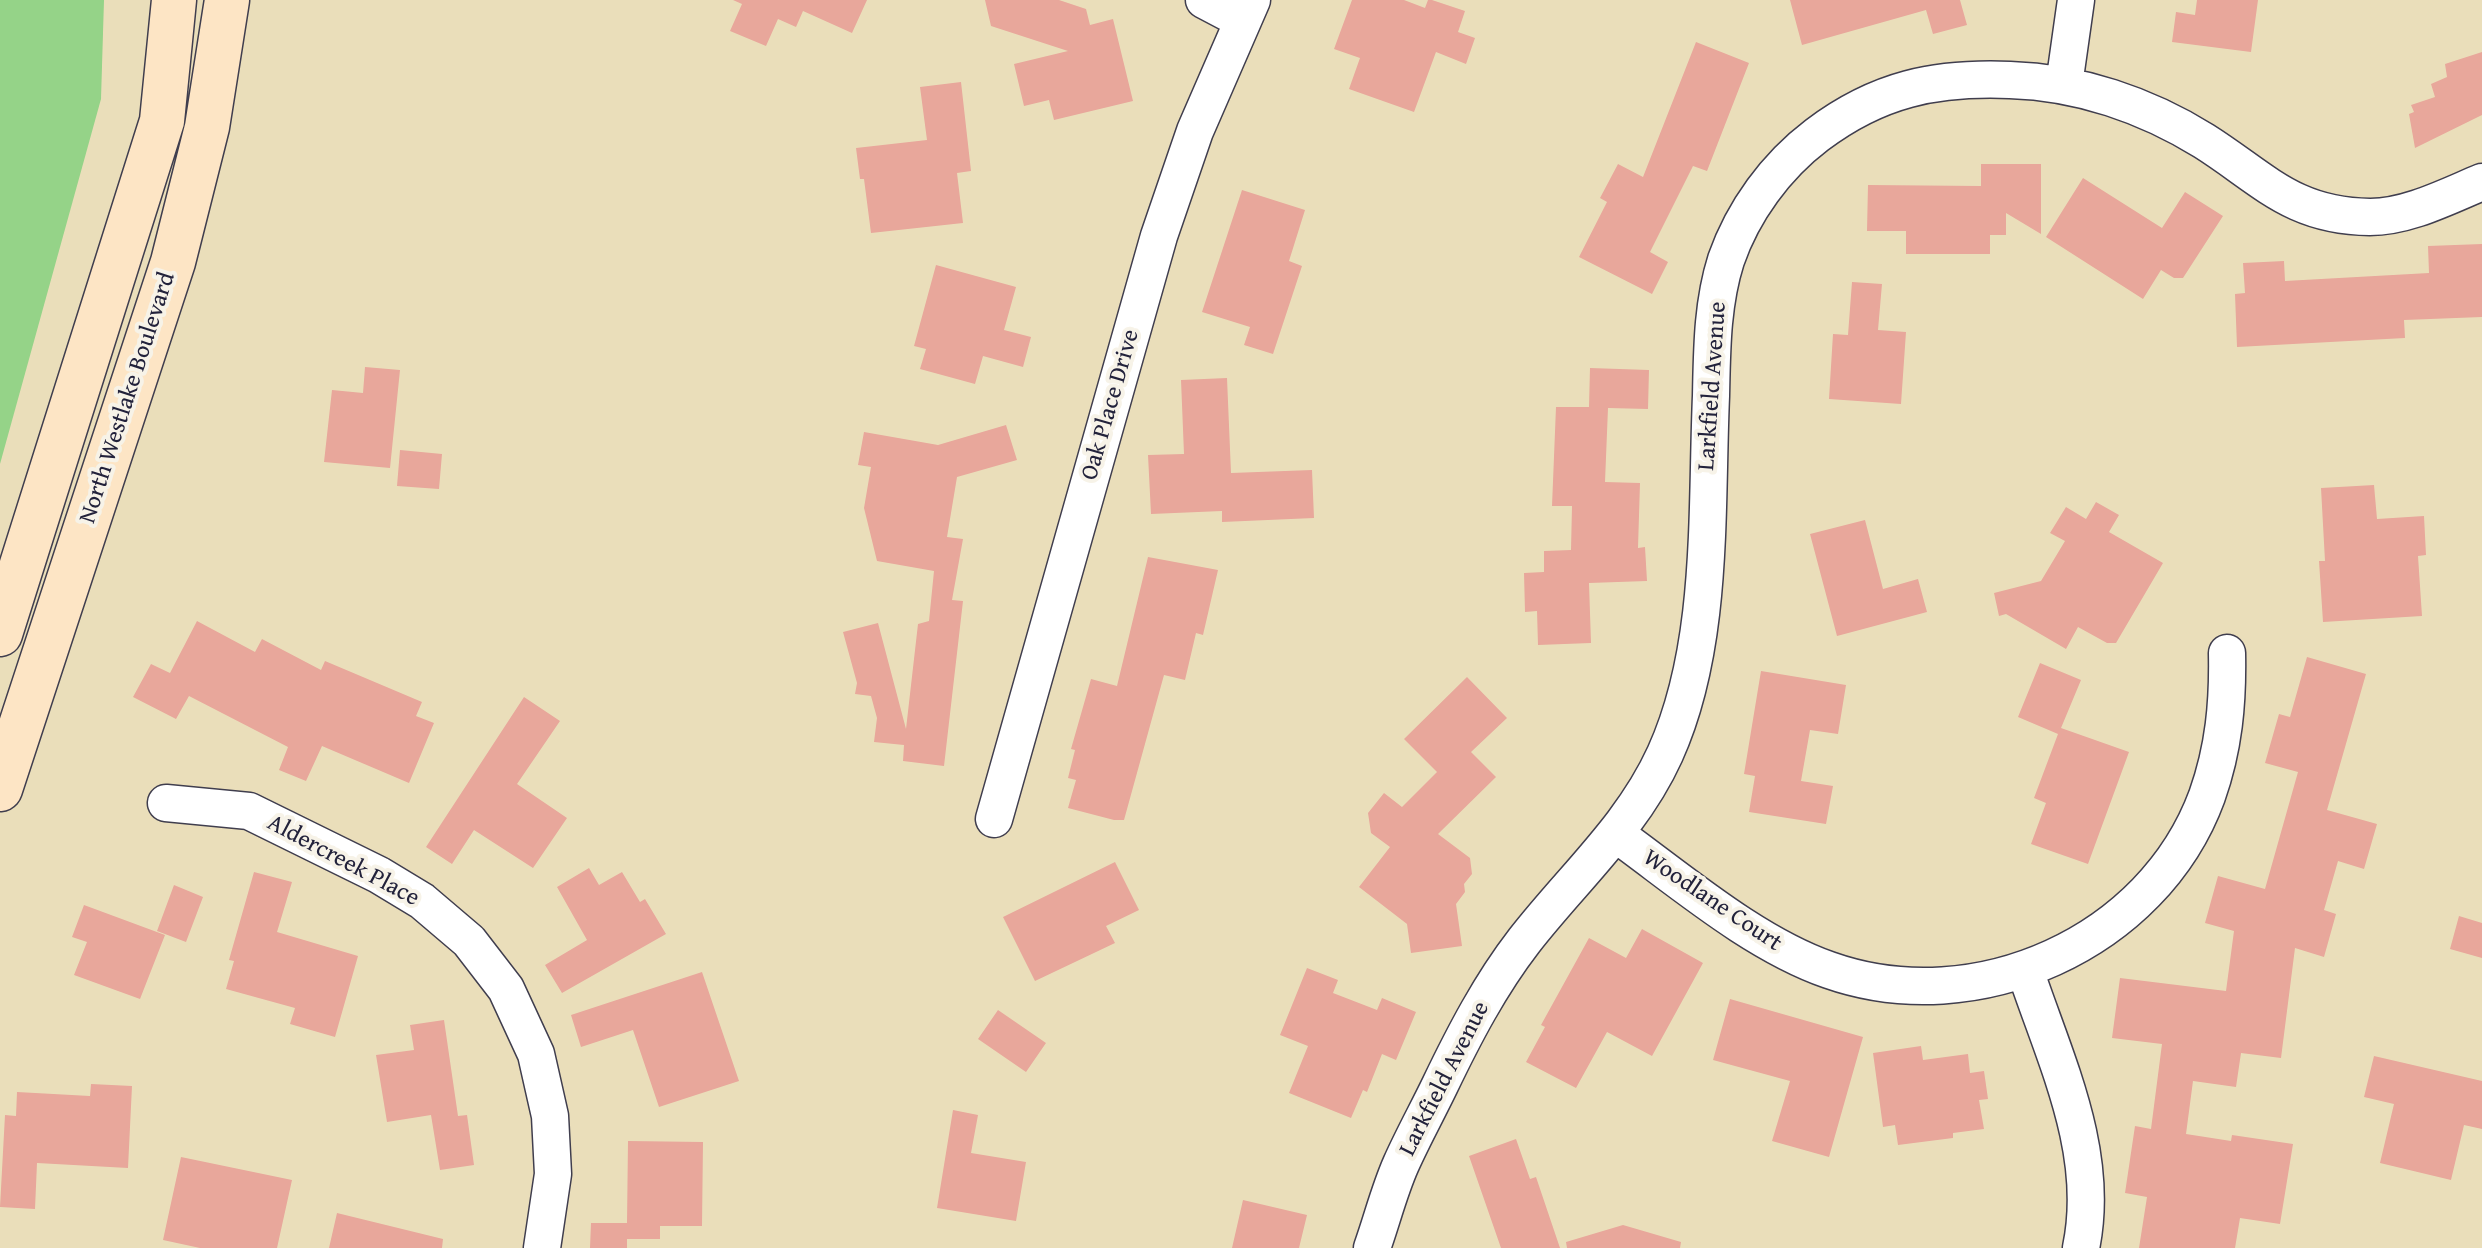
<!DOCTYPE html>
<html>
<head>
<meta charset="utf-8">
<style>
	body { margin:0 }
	canvas { display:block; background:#eadeba }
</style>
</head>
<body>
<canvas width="2482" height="1248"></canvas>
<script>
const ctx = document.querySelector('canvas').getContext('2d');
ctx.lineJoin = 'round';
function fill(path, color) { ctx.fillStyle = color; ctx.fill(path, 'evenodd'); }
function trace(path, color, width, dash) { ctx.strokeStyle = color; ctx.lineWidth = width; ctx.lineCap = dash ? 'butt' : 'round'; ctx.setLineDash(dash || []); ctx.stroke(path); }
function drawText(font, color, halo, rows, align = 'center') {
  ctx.font = font + ' "Gentium Book Plus",serif'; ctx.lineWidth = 8; ctx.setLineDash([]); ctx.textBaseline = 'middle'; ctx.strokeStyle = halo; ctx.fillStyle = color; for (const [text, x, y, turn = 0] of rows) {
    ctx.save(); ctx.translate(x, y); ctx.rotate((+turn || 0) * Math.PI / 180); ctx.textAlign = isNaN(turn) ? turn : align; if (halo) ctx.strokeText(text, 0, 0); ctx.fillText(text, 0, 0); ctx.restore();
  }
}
fill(new Path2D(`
	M0,0H104L101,99L0,464Z`), '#95d388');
fill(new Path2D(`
	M733,0H867L852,33L803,11L796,27L778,19L766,46L730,31L742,4Z
	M985,0H1059L1086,9L1090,25L1113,19L1133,101L1054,120L1049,100L1024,106L1014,64L1068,51L991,26Z
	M1352,0H1404L1425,8L1428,0H1432L1465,11L1458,32L1475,38L1466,64L1436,52L1414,112L1349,89L1360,58L1334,49Z
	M1790,0H1960L1967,25L1933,34L1926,10L1802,45Z
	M2197,0H2258L2251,52L2172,42L2176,12L2195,15Z
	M1696,42L1749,63L1707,171L1693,166L1650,252L1668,262L1652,294L1579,257L1607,202L1600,198L1618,164L1643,177Z
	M2482,52V115L2415,148L2409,114L2414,112L2411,105L2435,97L2431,84L2447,77L2445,64Z
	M961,82L971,171L957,173L963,223L871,233L864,179H860L856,148L927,140L920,87Z
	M1981,164H2041V234L2006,213V235H1990V254H1906V231H1867L1868,185L1981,186Z
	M2083,178L2162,228L2185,192L2223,216L2183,278H2174L2161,270L2143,299L2046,237Z
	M1242,190L1305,210L1289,261L1302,266L1273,354L1244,345L1250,327L1202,312Z
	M2482,244V317L2404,320L2405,338L2237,347L2235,294L2245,293L2243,263L2284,261L2285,281L2429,273L2428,246Z
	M936,265L1016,287L1004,330L1031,337L1023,367L983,356L975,384L920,369L926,349L914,346Z
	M1852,282L1882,284L1878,330L1906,332L1901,404L1829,399L1833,334L1848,335Z
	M365,367L400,370L390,468L324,462L332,390L363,393Z
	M1590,368L1649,370L1648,409L1608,408L1605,482L1640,483L1638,548L1645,547L1647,581L1589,583L1591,643L1538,645L1537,611L1525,612L1524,573L1544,572V551L1571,550L1572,506H1552L1556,407H1589Z
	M1227,378L1231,473L1312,470L1314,518L1222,522V511L1151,514L1148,455L1184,454L1181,380Z
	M1006,425L1017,460L957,477L947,537L963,539L952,600L963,601L944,766L903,761L904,745L874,742L877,718L871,696L855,694L857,683L843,632L878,623L906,729L918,624L929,621L934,571L877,561L864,508L871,467L858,465L864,432L938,445Z
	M400,450L442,454L439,489L397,486Z
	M2374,485L2377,519L2424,516L2426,555L2418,556L2422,616L2323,622L2319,561H2325L2321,488Z
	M2096,502L2119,515L2109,532L2163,563L2116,643H2107L2078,627L2066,649L2006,614L1999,616L1994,593L2041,581L2065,541L2050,533L2066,507L2086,519Z
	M1865,520L1883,589L1918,579L1927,612L1837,636L1810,534Z
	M1148,557L1218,570L1203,635L1196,633L1185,680L1164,675L1124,820H1114L1068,808L1076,780L1068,778L1075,750L1071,749L1091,679L1117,686Z
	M197,621L255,652L262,639L321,670L325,661L422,702L416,716L434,723L409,783L322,746L306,781L279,770L288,747L189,696L176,719L133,697L151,664L170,673Z
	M2307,657L2366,674L2327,810L2377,824L2364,869L2338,861L2324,910L2336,914L2324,957L2295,948L2281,1058L2241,1053L2236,1087L2193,1081L2186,1134L2231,1141L2232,1135L2293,1144L2280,1224L2240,1218L2235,1248H2139L2147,1197L2125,1193L2135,1126L2151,1129L2162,1044L2112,1038L2120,978L2226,991L2234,931L2205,923L2218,876L2265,889L2298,772L2265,763L2279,714L2290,717Z
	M2040,663L2081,680L2061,728L2129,752L2088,864L2031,844L2046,803L2034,798L2058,734L2018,717Z
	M1761,671L1846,685L1838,734L1810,730L1801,781L1833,786L1826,824L1749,812L1755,776L1744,774Z
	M1467,677L1507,718L1471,752L1496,777L1438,834L1470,858L1472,874L1464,884L1465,892L1456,904L1462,946L1411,953L1407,924L1359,887L1390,847L1371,833L1368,813L1384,793L1402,807L1437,772L1404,739Z
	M524,697L560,721L517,784L567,818L533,868L474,830L452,864L426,847Z
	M1115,862L1139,910L1106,926L1115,943L1035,981L1003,917Z
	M589,868L599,885L622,872L640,902L645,899L666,934L562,993L545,965L587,940L557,887Z
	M254,872L292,882L277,932L358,956L335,1037L290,1024L295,1008L226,989L234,961L229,960Z
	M174,885L203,897L186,942L157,931Z
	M84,905L165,935L140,999L74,975L87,942L72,937Z
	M2459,916L2482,923V958L2450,949Z
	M1642,929L1703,963L1652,1056L1607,1032L1576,1088L1526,1062L1545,1027L1541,1025L1589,938L1626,958Z
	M1307,968L1338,980L1333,993L1377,1010L1382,998L1416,1012L1396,1060L1382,1054L1367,1092L1363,1090L1351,1118L1289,1093L1308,1046L1280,1035Z
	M702,972L739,1081L659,1107L633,1030L581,1047L571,1015Z
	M1730,999L1863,1037L1829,1157L1772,1141L1790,1081L1713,1060Z
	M998,1010L1046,1043L1026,1072L978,1039Z
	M444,1020L458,1116L467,1115L474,1165L440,1170L431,1115L387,1122L376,1055L414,1050L410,1025Z
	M1921,1046L1923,1060L1968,1054L1970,1073L1984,1071L1988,1099L1979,1100L1984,1129L1953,1133V1138L1898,1145L1895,1125L1883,1127L1873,1053Z
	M2374,1056L2482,1081V1129L2464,1125L2451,1180L2380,1163L2394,1104L2364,1097Z
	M91,1084L132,1086L128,1168L37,1163L35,1209L0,1207L5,1115L16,1116L17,1092L90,1096Z
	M953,1110L978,1115L971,1153L1026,1162L1016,1221L937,1208Z
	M1516,1139L1530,1179L1536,1177L1560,1248H1501L1469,1156Z
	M628,1141L703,1142L702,1226H660V1239H627V1233V1248H590L591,1223H627Z
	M181,1157L292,1180L277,1248H200L163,1240Z
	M1243,1200L1307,1215L1299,1248H1232Z
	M337,1213L443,1239L442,1248H329Z
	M1623,1225L1681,1242L1680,1248H1567L1566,1242Z`), '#e8a79b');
const minor = new Path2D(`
	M1204,0L1242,20
	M2064,85L2076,0
	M166,803L249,811L379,875L422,901L469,941L506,989L536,1054L550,1116L553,1174L542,1248
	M994,819L1159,236L1195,131L1252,0
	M1616,834C1681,881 1754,944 1829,970C1976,1022 2153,943 2207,796C2224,748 2228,703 2227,653
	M2025,970C2055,1060 2101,1152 2081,1248
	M1372,1248C1382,1220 1389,1191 1401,1164C1413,1137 1427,1112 1440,1085C1464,1035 1490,985 1524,941C1572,879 1632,827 1665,754C1714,646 1706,512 1711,396C1712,350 1712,304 1726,260C1743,211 1776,166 1817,135C1878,89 1935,77 2010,80C2079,82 2146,105 2204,141C2264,179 2292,216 2370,217C2408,217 2448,196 2482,182`);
const secondary = new Path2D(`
	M0,634L162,121L174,0
	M0,789L173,262L207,127L227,0`);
trace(minor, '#403e4e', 39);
trace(secondary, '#403e4e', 47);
trace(minor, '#fff', 36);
trace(secondary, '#fde5c5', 44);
drawText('24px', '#22223b', '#f7f3e8', [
	["Larkfield Avenue",1713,386,-86],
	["North Westlake Boulevard",128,398,-72],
	["Oak Place Drive",1111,405,-74],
	["Aldercreek Place",343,861,28],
	["Woodlane Court",1712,901,34],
	["Larkfield Avenue",1445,1079,-63]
]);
</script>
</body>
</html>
